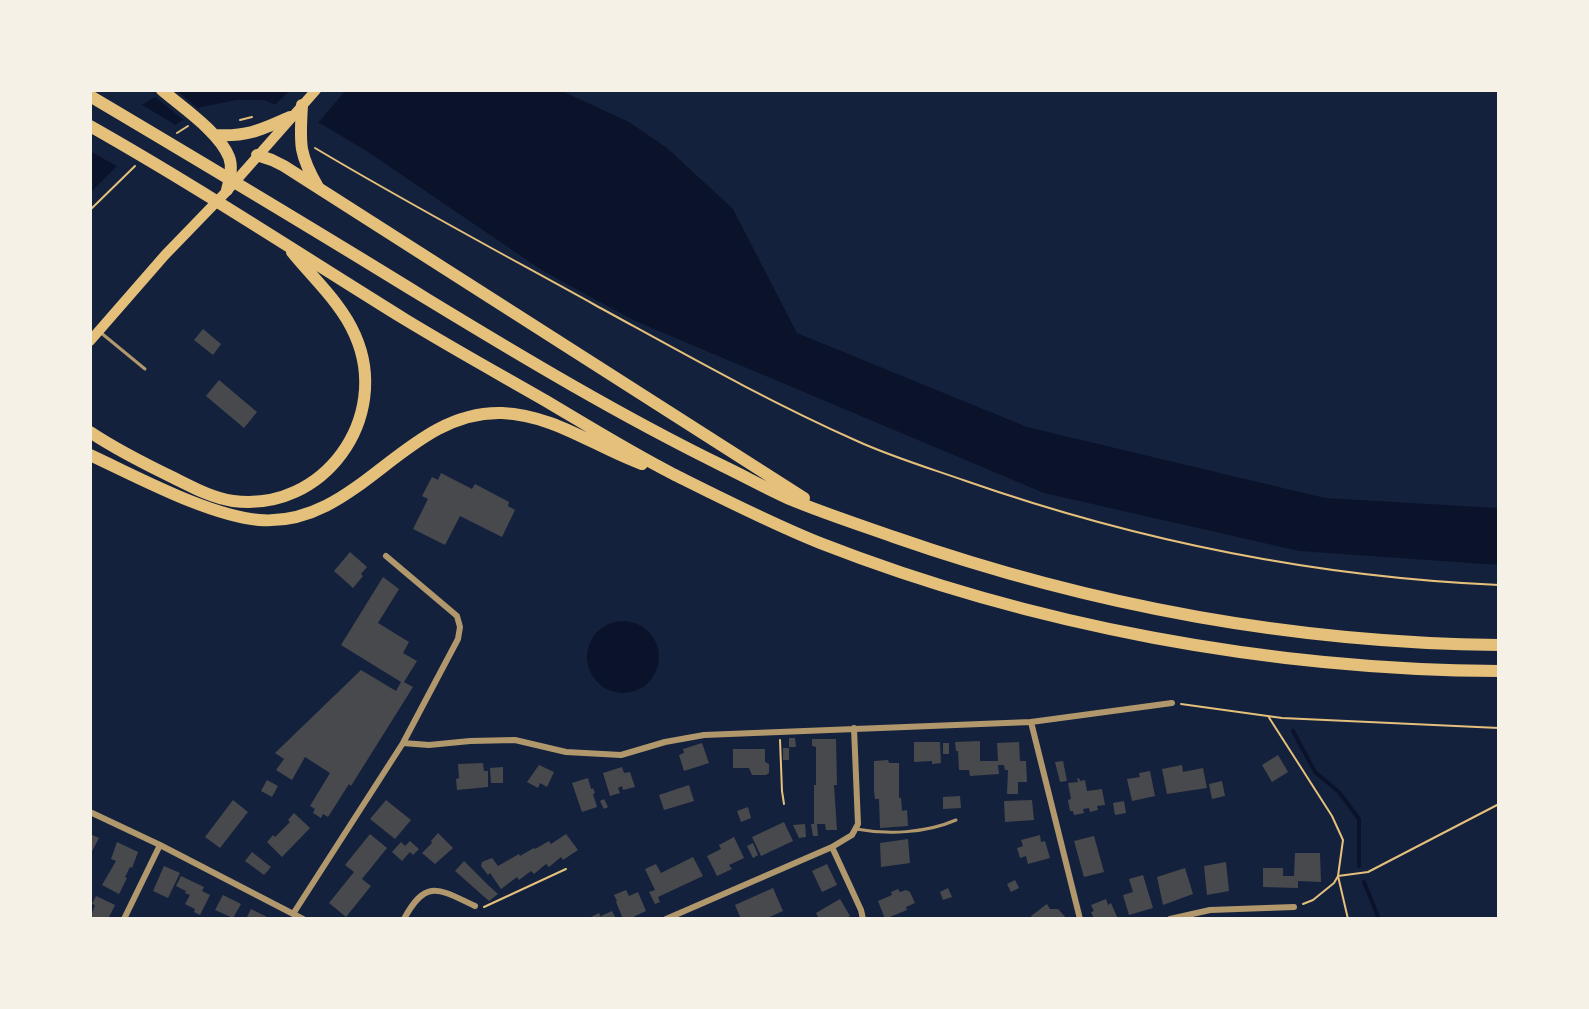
<!DOCTYPE html>
<html>
<head>
<meta charset="utf-8">
<style>
	body { margin:0 }
	#map { position:relative; width:1589px; height:1009px; overflow:hidden; background:#14213d; font-family:Helvetica,sans-serif }
	canvas { display:block }
	.frame { position:absolute; inset:0; border:92px solid #f6f1e7; pointer-events:none }
</style>
</head>
<body>
<div id="map">
<canvas width="1589" height="1009"></canvas>
<div class="frame"></div>
</div>
<script>
const ctx = document.querySelector('canvas').getContext('2d');
ctx.lineJoin = 'round';
function fill(path, color) { ctx.fillStyle = color; ctx.fill(path, 'evenodd'); }
function trace(path, color, width, dash) { ctx.strokeStyle = color; ctx.lineWidth = width; ctx.lineCap = dash ? 'butt' : 'round'; ctx.setLineDash(dash || []); ctx.stroke(path); }
fill(new Path2D(`
	M167,90H560L629,122L667,148L733,209L797,333L1027,427L1325,498L1499,508V565L1299,551L1044,493L635,321L543,271L368,152L323,125L264,100H237L201,107L117,166L90,193V146L138,107Z
	M587 657a36 36 0 1 1 72 0a36 36 0 1 1-72 0Z`), '#0b132b');
fill(new Path2D(`
	M161,90H176L201,111L186,122L153,95Z
	M290,90H346L316,125L273,107Z
	M139,103L179,127L120,168L90,151V142Z`), '#14213d');
trace(new Path2D(`
	M1293,731L1315,772L1339,792L1359,819V866
	M1364,882L1379,919`), '#0b132b', 4);
fill(new Path2D(`
	M203,329L221,344L213,355L194,340Z
	M219,380L257,412L244,428L206,396Z
	M441,473L472,489L475,484L509,502L508,506L515,510L502,537L460,516L445,545L413,529L428,499L422,496L432,477L438,480Z
	M350,552L367,567L361,574L363,576L353,588L334,571Z
	M383,577L399,589L378,623L409,642L403,653L417,661L404,682L413,687L351,786L349,784L328,817L323,814L321,818L313,813L315,809L310,806L330,773L305,757L292,780L276,770L284,759L275,753L361,670L396,691L401,682L341,645Z
	M789,738H795L796,747H789Z
	M812,739H836L837,785H834L837,830H826L825,824H817L818,836H813L811,824H814V785H816V747L812,746Z
	M980,741V761H998L997,743L1019,742L1020,761H1026L1027,782H1018V794H1007L1008,770H1005L1004,765H998L999,774L970,776L969,770H959L958,751H956L955,742Z
	M914,742H940L941,763L932,764V761L914,762Z
	M702,743L709,763L684,771L679,755L684,753L683,749Z
	M943,743H949V754H943Z
	M783,748H789V760H783Z
	M733,749H765V762L769,764V773L766,775H752L749,768H733Z
	M1278,755L1288,772L1272,782L1262,765Z
	M888,760L889,763H899V798H901L902,811L907,810L908,826L880,828L879,799H875L874,791V761Z
	M1063,761L1067,781L1060,782L1055,762Z
	M483,763L484,771H488V787L457,790L456,779L459,778L458,764Z
	M539,765L554,772L547,787L540,783L538,788L527,782Z
	M1182,765L1183,772L1203,768L1207,788L1167,794L1162,769Z
	M503,767V783H491L490,768Z
	M622,767L624,773L630,772L635,787L623,790L622,786L618,788L620,793L610,796L603,773Z
	M1150,771L1155,796L1132,801L1127,779L1140,777L1139,773Z
	M588,778L591,789L593,788L595,793L593,794L597,807L582,812L572,783Z
	M1079,778L1080,781L1085,780L1087,791L1102,789L1105,805L1097,806L1098,810L1090,812L1089,808L1083,809L1084,813L1074,815L1073,811H1070L1068,800L1071,799L1068,783L1078,782L1077,779Z
	M267,780L278,786L272,797L261,791Z
	M1222,781L1225,796L1212,799L1209,784Z
	M689,785L694,801L664,810L659,795Z
	M960,796L961,808L943,809V797Z
	M604,799L608,807L604,809L600,801Z
	M233,800L248,812L220,848L205,837Z
	M386,800L411,820L395,839L370,819Z
	M1032,800L1034,820L1005,822L1004,801Z
	M1124,801L1126,813L1115,815L1113,803Z
	M748,807L751,818L741,822L737,811Z
	M294,813L310,828L282,857L267,842L273,835L275,837L290,822L288,820Z
	M784,822L793,841L761,856L752,837Z
	M805,824L806,837L799,838L793,825Z
	M438,833L453,848L435,864L422,853L432,843L431,841Z
	M90,834L99,838L90,855Z
	M370,834L387,848L362,879L371,886L346,917L329,903L354,872L345,865Z
	M566,834L578,850L563,860L561,857L549,867L546,864L534,874L531,871L519,880L517,877L501,889L490,873L488,875L481,866L482,862L492,858L498,866L519,854L520,856L534,848L535,849L549,841L551,844Z
	M1040,835L1041,842L1045,841L1050,858L1028,864L1026,856L1020,858L1017,848L1023,846L1021,840Z
	M1094,836L1104,872L1084,877L1074,841Z
	M734,837L744,858L729,865L732,869L717,876L707,856L721,849L719,845Z
	M908,839L910,863L881,867L880,843Z
	M410,841L419,849L413,855L410,852L402,861L392,852L401,842L405,846Z
	M117,842L138,852L132,868L130,867L125,877L127,878L119,894L102,885L116,861L111,859Z
	M753,843L758,855L753,858L747,846Z
	M252,852L271,867L264,875L245,861Z
	M1295,853H1320L1321,882L1298,881V888L1263,887V868H1283V876H1294Z
	M693,857L703,876L658,897L660,902L655,904L649,892L655,890L645,869L656,864L661,873Z
	M464,861L488,885L498,894L489,901L455,871Z
	M1226,862L1229,891L1207,895L1204,866Z
	M827,864L837,885L822,892L812,871Z
	M164,866L180,873L168,898L153,891Z
	M1185,868L1193,894L1163,905L1157,877Z
	M1143,875L1153,908L1129,915L1123,895L1133,892L1129,879Z
	M181,876L204,887L202,891L210,895L200,915L194,912L195,909L185,904L190,895L185,893L186,891L176,886Z
	M1015,880L1019,888L1011,892L1007,884Z
	M773,888L783,911L765,919H741L735,905Z
	M948,888L952,897L943,900L940,892Z
	M898,889L900,892L906,890L910,892L915,903L906,907L907,910L885,919L878,901L892,895L891,892Z
	M626,890L629,896L638,892L646,911L633,917L634,919H623L616,902L617,901L614,895Z
	M223,895L241,904L233,918L215,910Z
	M96,896L115,905L108,919H90L95,905L92,904Z
	M840,899L850,916L845,919H819L816,913Z
	M1106,899L1108,905L1111,903L1118,919H1094L1091,912L1094,911L1091,905Z
	M1047,904L1050,909H1058L1067,919H1033L1031,916Z
	M251,909L267,917L266,919H246Z
	M612,911L616,919H603L601,916Z
	M599,913L602,919H587Z`), '#48494c');
trace(new Path2D(`
	M240,120L252,117
	M177,133L188,126
	M315,148C407,203 501,253 595,305C681,352 767,401 857,441C892,457 929,468 966,481C1138,541 1316,577 1499,585
	M90,210L135,166
	M1181,704L1282,718L1499,728
	M1268,716L1332,816L1343,840L1338,876L1334,883L1313,900L1303,904
	M780,740L782,791L784,804
	M484,907L566,869
	M1348,919L1338,876L1368,872L1499,804`), '#e5c07b', 2);
trace(new Path2D(`
	M100,332L145,369
	M856,829C888,835 926,833 956,820`), '#b1986c', 3);
trace(new Path2D(`
	M1031,722L1080,919
	M403,743L429,745L470,741L515,740L566,752L621,755L665,742L704,735L1031,722L1172,703
	M90,812L160,845L303,919
	M832,847L861,910L863,919
	M293,914L403,743L458,639L460,627L457,616L386,556
	M124,919L160,845
	M404,919C426,878 439,889 475,906
	M666,919L832,847L852,835L858,824L854,728
	M1170,919L1210,910L1294,907`), '#b1986c', 6);
trace(new Path2D(`
	M90,341L165,255L226,192L316,90`), '#e5c07b', 10);
trace(new Path2D(`
	M162,90C183,108 219,132 229,157C233,167 230,180 227,190
	M90,96C203,163 315,230 427,299C524,358 621,416 723,466C746,477 769,490 792,500C826,514 860,525 894,537C1089,605 1292,643 1499,645
	M302,105C300,143 298,153 318,187
	M90,126C198,187 301,255 406,320C452,348 499,374 546,401C588,426 630,452 673,474C721,498 770,523 820,543C1032,626 1271,670 1499,671
	M214,135C247,137 261,130 290,117
	M257,155L272,160L284,166L804,498
	M90,432C117,450 145,464 174,478C192,487 212,498 233,501C323,513 392,418 355,335C342,304 313,278 292,252
	M90,455C138,477 207,515 259,520C358,528 405,410 502,413C554,415 595,447 642,464`), '#e5c07b', 12);
</script>
</body>
</html>
